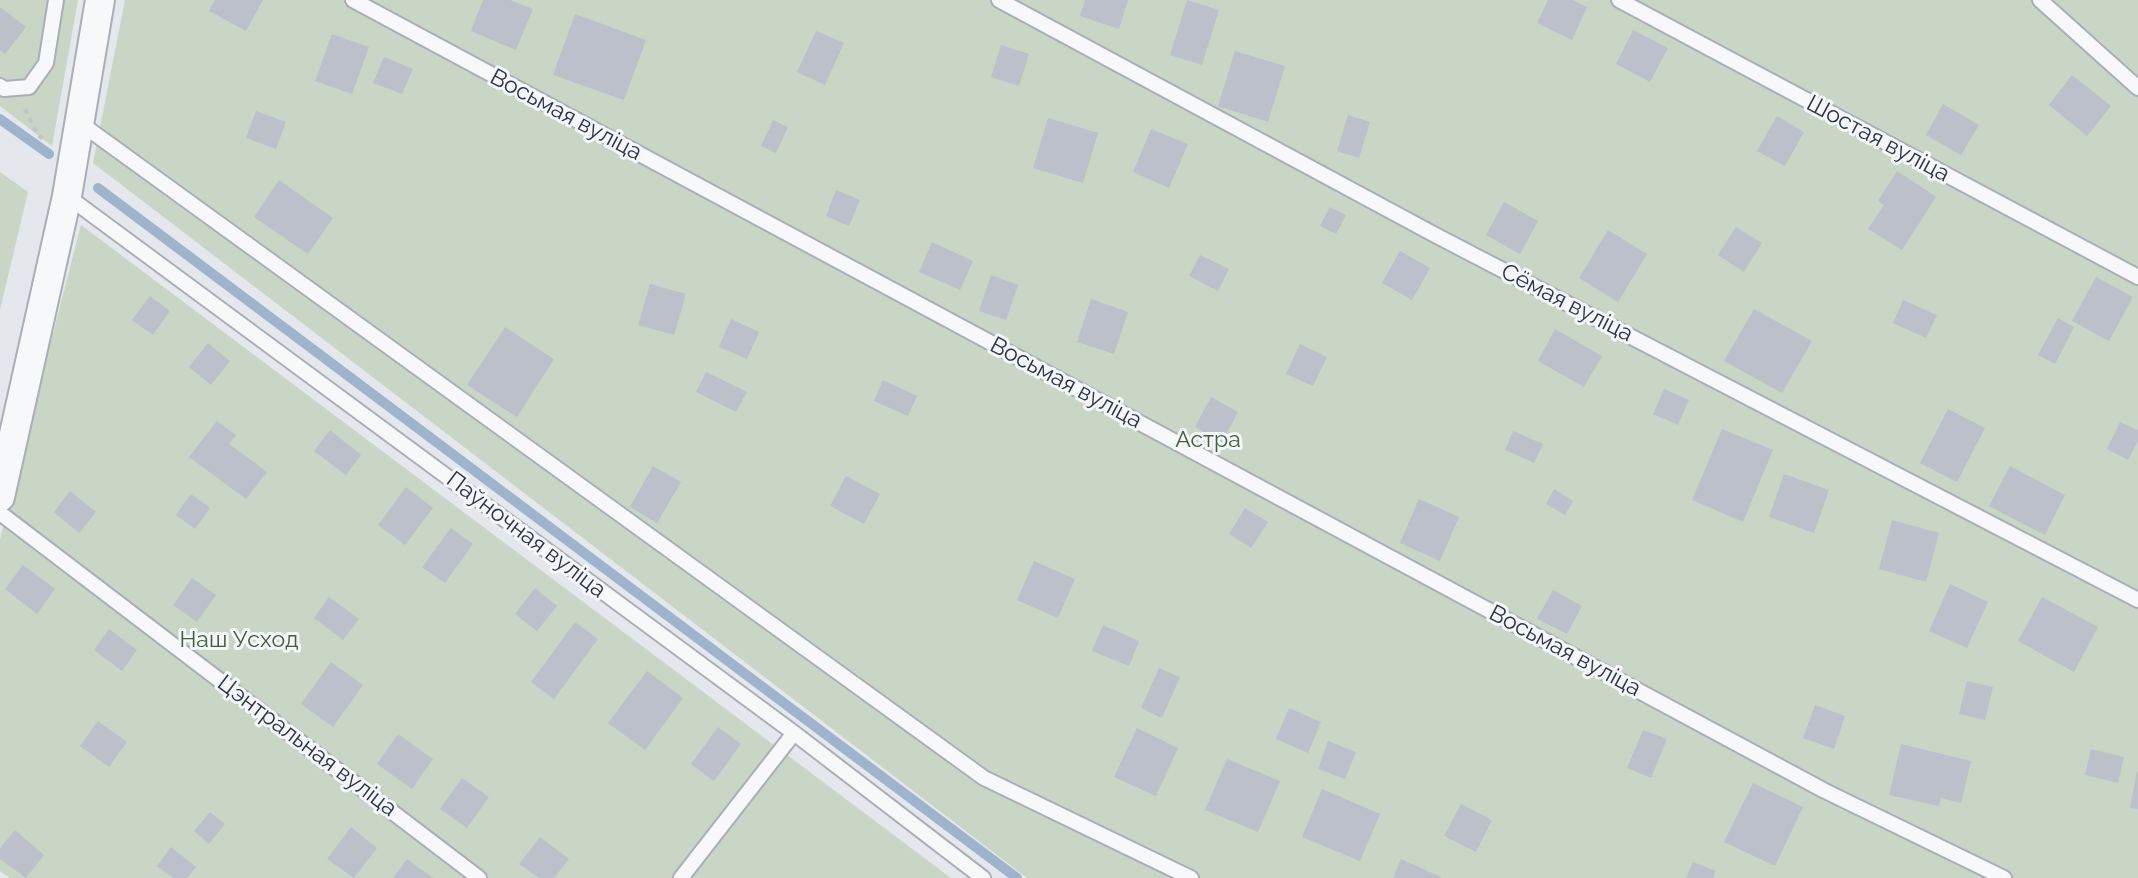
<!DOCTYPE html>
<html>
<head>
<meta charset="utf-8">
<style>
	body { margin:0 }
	canvas { display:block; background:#e4e7ec }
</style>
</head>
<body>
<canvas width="2138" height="878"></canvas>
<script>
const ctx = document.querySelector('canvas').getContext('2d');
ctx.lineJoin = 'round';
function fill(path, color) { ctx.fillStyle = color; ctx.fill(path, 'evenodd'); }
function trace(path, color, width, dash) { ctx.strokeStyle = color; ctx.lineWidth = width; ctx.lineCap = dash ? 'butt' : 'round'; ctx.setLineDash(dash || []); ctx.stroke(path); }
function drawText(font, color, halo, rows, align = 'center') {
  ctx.font = font + ' Raleway,sans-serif'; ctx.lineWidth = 6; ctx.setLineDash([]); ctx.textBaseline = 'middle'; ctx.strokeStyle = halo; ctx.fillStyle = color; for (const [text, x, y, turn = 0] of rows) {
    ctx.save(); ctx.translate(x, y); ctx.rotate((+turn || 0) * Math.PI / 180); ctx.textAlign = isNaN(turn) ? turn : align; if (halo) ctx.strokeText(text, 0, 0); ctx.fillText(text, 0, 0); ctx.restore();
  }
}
fill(new Path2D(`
	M0,0H78L52,146L0,106Z
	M125,0H2138V878H1027L93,163Z
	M0,172L28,192L0,310Z
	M81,225L951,878H10L0,871V539Z`), '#c9d6c5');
trace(new Path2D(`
	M0,119L49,154
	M98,188L1017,878`), '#9fb4cc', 10);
fill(new Path2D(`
	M215,0H263L246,31L209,11Z
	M483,0H510L533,9L516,50L471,31Z
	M1085,0H1128L1119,29L1080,16Z
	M1187,0L1219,10L1202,65L1170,55Z
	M1548,0H1572L1587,7L1572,40L1537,23Z
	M0,7L26,27L5,54L0,50Z
	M575,14L646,40L624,100L553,75Z
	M1633,30L1668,48L1650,82L1616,64Z
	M816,31L844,43L825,85L797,72Z
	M332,34L369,47L352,94L315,81Z
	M1001,45L1029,54L1019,86L991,77Z
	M1235,51L1285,66L1268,122L1218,106Z
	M384,57L413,69L402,94L373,83Z
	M2072,75L2111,106L2087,136L2049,105Z
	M1943,104L1979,125L1961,155L1926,135Z
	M256,111L286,122L276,149L246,138Z
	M1348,115L1370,122L1359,158L1337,151Z
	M1777,116L1804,132L1785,166L1757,151Z
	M1048,118L1098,133L1083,183L1033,168Z
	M773,120L788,127L776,153L761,146Z
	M1151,129L1188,144L1169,188L1133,172Z
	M1897,171L1936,197L1902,250L1868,229L1884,205L1878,201Z
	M279,180L333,218L308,254L254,217Z
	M836,190L860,200L849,226L826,216Z
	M1504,202L1538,221L1520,254L1486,235Z
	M1330,207L1346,215L1336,234L1320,226Z
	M1736,227L1762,243L1744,272L1718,255Z
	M1608,230L1647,254L1618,302L1579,278Z
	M932,242L973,261L960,290L919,272Z
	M1400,251L1430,268L1412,300L1382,283Z
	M1200,255L1229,269L1218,291L1189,276Z
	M991,275L1018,285L1006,320L979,311Z
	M2096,277L2133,297L2109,341L2072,321Z
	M650,284L686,294L674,335L638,325Z
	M150,296L170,311L153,335L132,320Z
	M1091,299L1128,312L1114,354L1077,342Z
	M1903,300L1937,315L1926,338L1893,323Z
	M1754,309L1812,341L1782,393L1724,361Z
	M2058,318L2074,327L2055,364L2038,355Z
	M731,319L759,332L747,359L719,347Z
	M505,327L554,359L517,417L467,385Z
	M1555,329L1602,356L1584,387L1538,361Z
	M208,343L230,361L211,385L189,367Z
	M1300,344L1327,357L1313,386L1286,374Z
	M706,372L747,392L736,412L696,392Z
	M883,380L917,396L908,416L874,401Z
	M1664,389L1689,400L1678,425L1653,414Z
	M1211,397L1238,412L1222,442L1195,427Z
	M1948,409L1985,428L1957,482L1920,463Z
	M217,421L236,435L229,444L267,472L246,499L189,457Z
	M2120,422L2138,430V441L2128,460L2107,449Z
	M1722,429L1773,450L1743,522L1692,500Z
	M330,430L361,455L346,475L314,451Z
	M1513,431L1543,444L1534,463L1505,450Z
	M653,466L681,482L657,523L630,507Z
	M2010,466L2065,495L2045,535L1989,506Z
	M1784,474L1829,490L1814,533L1769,517Z
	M846,476L880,494L864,524L830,506Z
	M406,487L433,508L405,545L378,525Z
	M1554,489L1573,501L1565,515L1546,504Z
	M70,491L96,512L79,533L54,512Z
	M191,494L210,508L195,529L176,515Z
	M1419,499L1459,517L1440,561L1400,543Z
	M1245,508L1268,522L1251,548L1229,534Z
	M1892,520L1939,533L1926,582L1879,569Z
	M451,528L473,544L445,583L422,567Z
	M1034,561L1075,579L1058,618L1017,600Z
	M23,565L55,589L37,614L5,589Z
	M192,578L216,595L197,622L173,605Z
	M1950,584L1988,602L1967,648L1929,631Z
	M535,588L557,606L537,631L515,614Z
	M1553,590L1582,606L1567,634L1537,619Z
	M329,597L359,619L343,640L314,618Z
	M2042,597L2098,627L2074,672L2018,641Z
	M575,622L598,639L554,699L531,682Z
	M1103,625L1139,641L1129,666L1092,651Z
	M109,629L137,650L122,671L94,650Z
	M331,662L363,685L333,727L301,704Z
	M1159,668L1180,677L1162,718L1141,708Z
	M647,671L683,698L645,750L608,723Z
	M1967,681L1993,687L1985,720L1959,714Z
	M1815,705L1845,716L1834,749L1803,738Z
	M1289,708L1321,722L1308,753L1276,739Z
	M98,721L127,742L109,767L80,746Z
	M718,727L741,744L714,781L691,764Z
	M1137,728L1178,748L1156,796L1114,777Z
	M1643,730L1667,739L1651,778L1627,768Z
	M398,734L433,759L412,789L377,764Z
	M1328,741L1356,752L1345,779L1318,769Z
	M1901,744L1971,761L1961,803L1941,798L1939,806L1889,795Z
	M2091,749L2124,757L2118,783L2085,775Z
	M1227,759L1280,781L1258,832L1205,810Z
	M2137,771L2138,772V809L2130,808Z
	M462,778L489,797L467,828L440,809Z
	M1753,783L1803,807L1775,866L1724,842Z
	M1322,789L1380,814L1360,861L1302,837Z
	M1461,804L1492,820L1476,852L1444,836Z
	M210,812L225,824L209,844L194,831Z
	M351,827L377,848L354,878L327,859Z
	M15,830L44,855L26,878L0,859V848Z
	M540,837L569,859L554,878H539L519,864Z
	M171,847L196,867L187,878H173L157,866Z
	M407,859L433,878H393Z
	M1401,859L1443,878H1393Z
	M1693,862L1716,871L1713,878H1686Z`), '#bbc0ca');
const lane = new Path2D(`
	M353,0L1825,791L2004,878
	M999,0L1437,236L2138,600
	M1619,0L2138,277
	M2040,0L2138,88
	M0,86L4,89L29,87L46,63L56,0
	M80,123L984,778L1191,878
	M67,196L794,733L983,878
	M0,513L479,878
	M681,878L794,733`);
const street = new Path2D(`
	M0,497L67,196L100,0`);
trace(lane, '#a9aeb7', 18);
trace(street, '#a9aeb7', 32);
trace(new Path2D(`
	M25,109L38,135L46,141`), '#c2c5cb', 4.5, [5, 5]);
trace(lane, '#f7f8fa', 14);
trace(street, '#f7f8fa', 28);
drawText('23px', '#2b3445', '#f4f6f9', [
	["Восьмая вуліца",566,115,28],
	["Шостая вуліца",1878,139,28],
	["Сёмая вуліца",1567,303,27],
	["Восьмая вуліца",1066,383,28],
	["Паўночная вуліца",526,535,37],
	["Восьмая вуліца",1565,651,28],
	["Цэнтральная вуліца",307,746,37]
]);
drawText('23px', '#3f6138', '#f4f6f9', [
	["Астра",1208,440],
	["Наш Усход",239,640]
]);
</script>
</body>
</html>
